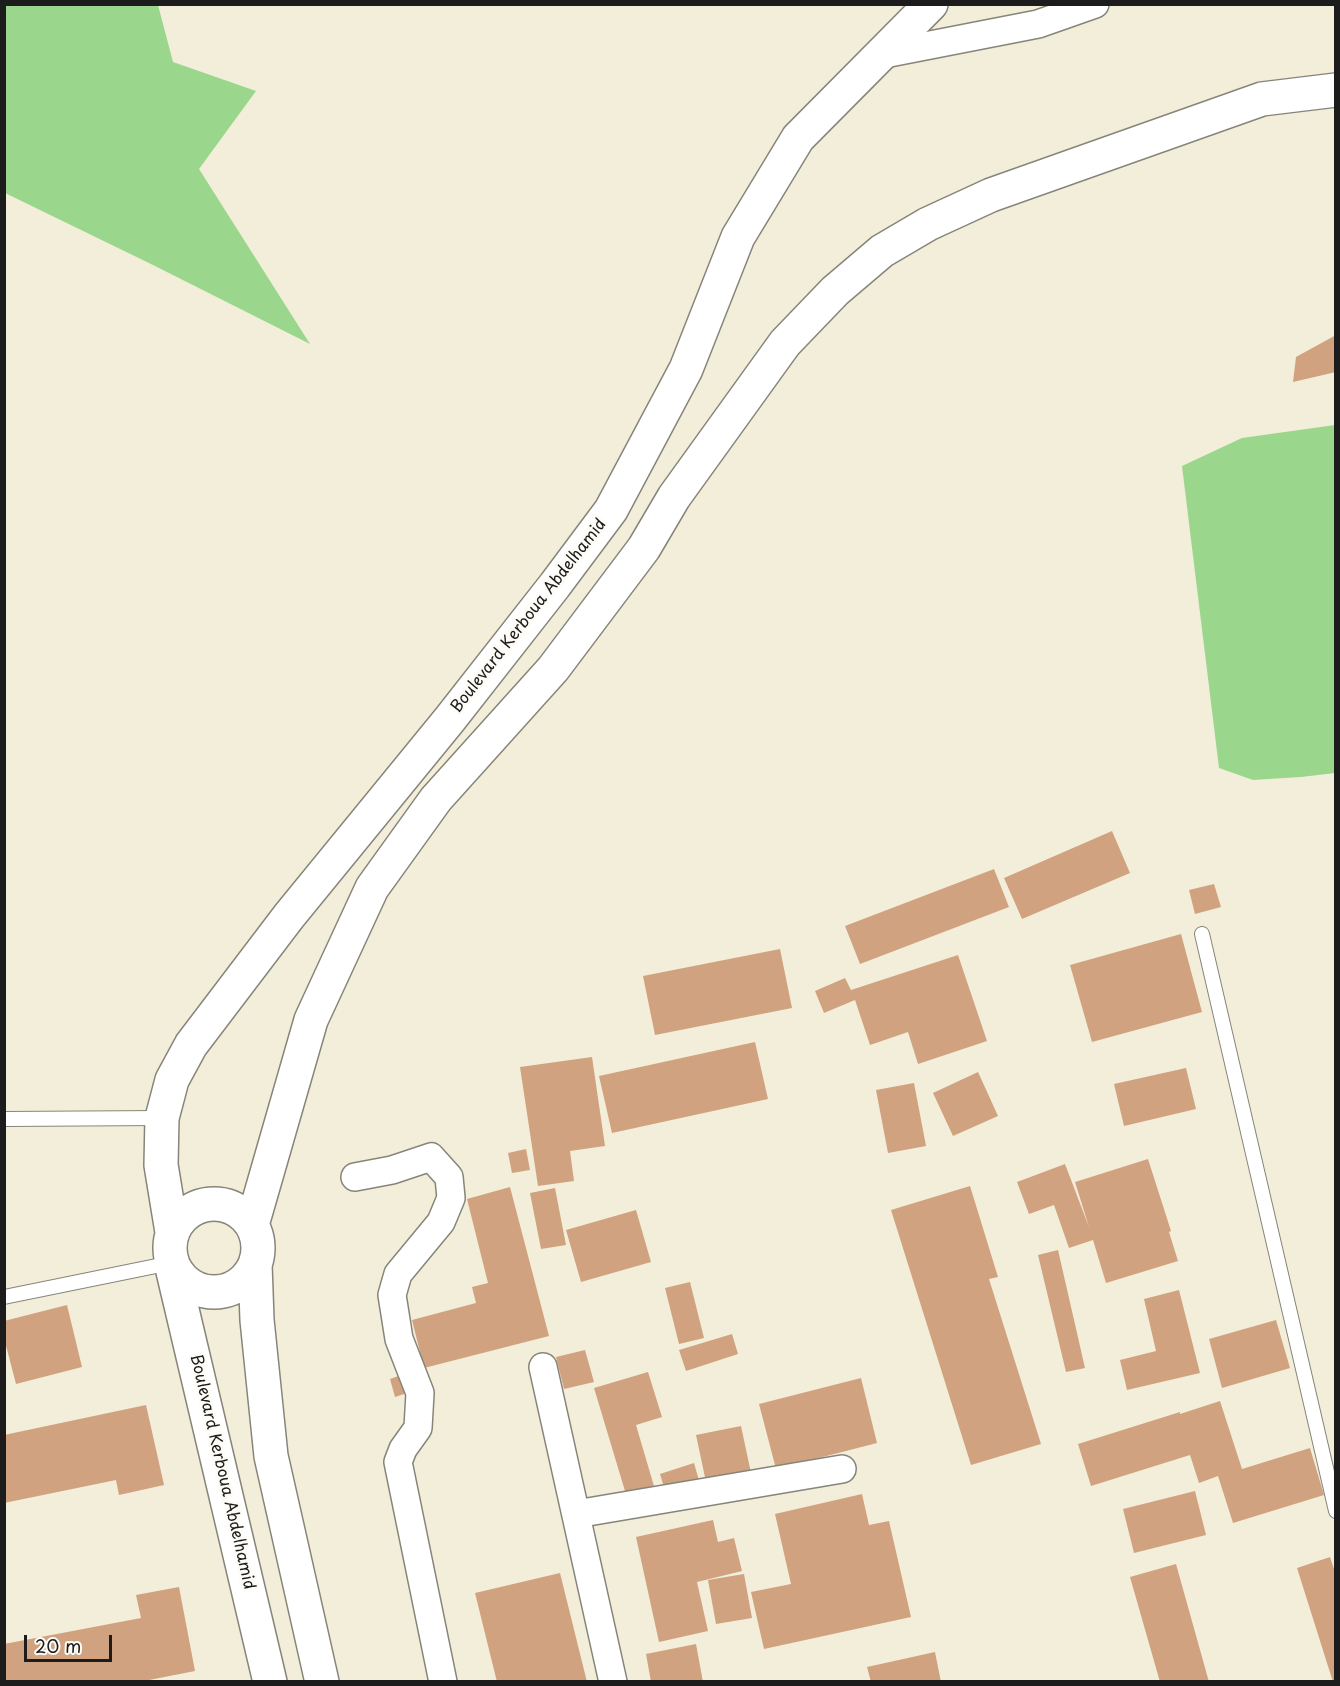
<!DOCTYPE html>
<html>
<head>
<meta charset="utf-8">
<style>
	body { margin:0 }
	#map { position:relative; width:1340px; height:1686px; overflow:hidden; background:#f2eed9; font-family:"Playpen Sans",sans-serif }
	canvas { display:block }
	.frame { position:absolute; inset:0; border:6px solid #1c1c1c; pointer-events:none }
	.scale { position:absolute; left:24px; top:1635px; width:88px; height:27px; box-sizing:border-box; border:3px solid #1c1c1c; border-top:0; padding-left:8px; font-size:18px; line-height:21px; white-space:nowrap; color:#1c1c1c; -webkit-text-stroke:4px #fdfcf7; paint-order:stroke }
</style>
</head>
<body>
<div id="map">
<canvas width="1340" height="1686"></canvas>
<div class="frame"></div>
<div class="scale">20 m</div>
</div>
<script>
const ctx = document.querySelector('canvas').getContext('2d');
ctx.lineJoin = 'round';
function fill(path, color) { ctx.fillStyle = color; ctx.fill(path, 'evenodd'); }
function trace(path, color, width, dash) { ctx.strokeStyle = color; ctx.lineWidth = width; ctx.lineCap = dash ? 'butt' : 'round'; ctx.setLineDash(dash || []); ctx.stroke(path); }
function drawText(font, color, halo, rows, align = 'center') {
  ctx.font = font + ' "Playpen Sans",sans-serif'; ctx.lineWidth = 6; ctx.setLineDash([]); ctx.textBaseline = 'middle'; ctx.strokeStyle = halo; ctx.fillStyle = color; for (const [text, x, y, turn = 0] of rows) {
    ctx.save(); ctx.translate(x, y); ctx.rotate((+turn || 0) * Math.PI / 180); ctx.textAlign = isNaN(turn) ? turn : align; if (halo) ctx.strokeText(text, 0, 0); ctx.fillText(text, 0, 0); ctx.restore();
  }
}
fill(new Path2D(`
	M4,5H158L173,62L256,91L199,169L310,344L153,265L5,193Z
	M1335,425V773L1301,777L1253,780L1219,768L1182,466L1242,438Z`), '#9ad78c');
fill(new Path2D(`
	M1336,335V372L1293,382L1296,357Z
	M1112,831L1130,873L1022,919L1004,878Z
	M994,869L1009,907L860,964L845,926Z
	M1214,884L1221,907L1195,914L1189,890Z
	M1181,934L1202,1012L1092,1042L1070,965Z
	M780,949L792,1008L655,1035L643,976Z
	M958,955L987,1041L918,1064L908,1032L870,1045L855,1000L824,1013L815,991L845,978L851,990Z
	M755,1042L768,1099L612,1133L599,1076Z
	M592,1057L605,1146L570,1151L574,1181L538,1186L520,1067Z
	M1186,1068L1196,1109L1124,1126L1114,1084Z
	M978,1072L998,1116L953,1136L933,1093Z
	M914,1083L926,1146L888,1153L876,1090Z
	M526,1149L530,1170L512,1173L508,1153Z
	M1148,1159L1171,1231L1169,1232L1178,1261L1106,1283L1093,1240L1069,1248L1054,1205L1029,1214L1017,1182L1065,1164L1089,1227L1075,1182Z
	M970,1186L998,1277L989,1279L1041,1444L971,1465L891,1210Z
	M510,1187L549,1336L424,1368L412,1320L476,1303L472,1287L488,1283L467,1199Z
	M555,1188L566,1245L541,1249L530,1193Z
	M636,1210L651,1262L581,1282L566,1230Z
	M1058,1250L1085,1368L1066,1372L1038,1255Z
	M690,1282L704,1338L679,1344L665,1288Z
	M1179,1290L1200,1373L1127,1390L1120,1360L1156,1351L1144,1299Z
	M67,1305L82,1367L16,1384L4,1338V1321Z
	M1276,1320L1290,1368L1222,1388L1209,1339Z
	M732,1334L738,1354L686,1371L679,1350Z
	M585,1350L594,1382L564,1389L556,1357Z
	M648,1372L662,1417L636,1425L656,1493L628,1501L594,1388Z
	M404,1374L410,1392L395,1397L390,1379Z
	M861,1378L877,1443L776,1469L759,1404Z
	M1220,1401L1242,1469L1310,1448L1324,1495L1233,1523L1218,1476L1199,1483L1190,1455L1091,1486L1078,1444L1180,1412V1414Z
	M146,1405L164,1485L119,1495L116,1480L4,1503V1435Z
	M741,1426L751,1473L706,1482L696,1435Z
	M694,1463L702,1491L668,1501L660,1474Z
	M1195,1491L1206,1535L1134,1553L1123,1509Z
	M862,1494L869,1525L889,1521L911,1617L764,1649L751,1592L791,1584L775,1514Z
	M713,1520L718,1542L734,1538L742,1571L697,1582L708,1631L659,1642L636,1537Z
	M1330,1557L1336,1575V1682H1333L1297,1568Z
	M1176,1564L1209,1682H1160L1130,1577Z
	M560,1573L587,1682H497L475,1593Z
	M744,1574L752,1618L716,1624L708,1580Z
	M179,1587L195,1671L139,1682H4V1644L141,1618L136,1595Z
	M696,1644L703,1682H651L646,1654Z
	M935,1652L941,1682H871L867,1667Z`), '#d1a280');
const service = new Path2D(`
	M1202,934L1336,1511
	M4,1119L162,1118
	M4,1297L171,1263`);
const minor = new Path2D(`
	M879,55L1038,24L1095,4
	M355,1177L392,1170L431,1157L449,1177L451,1198L441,1222L398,1274L392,1295L399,1339L420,1393L418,1428L403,1449L398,1462L443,1682
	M543,1367L613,1682
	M576,1514L842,1469`);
const secondary = new Path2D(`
	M170 1248a44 44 0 1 1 88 0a44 44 0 1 1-88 0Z
	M252,1225L311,1020L372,888L436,799L553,669L644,548L674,497L785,343L835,291L882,251L928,224L991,195L1262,99L1336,90
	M172,1232L161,1165L162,1118L172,1080L191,1045L289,916L450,719L555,585L611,510L686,369L738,237L798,138L931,4
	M171,1263L270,1682
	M255,1264L257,1320L271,1456L322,1682`);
trace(service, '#87857a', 16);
trace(minor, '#87857a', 30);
trace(secondary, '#87857a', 36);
trace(service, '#fff', 14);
trace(minor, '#fff', 27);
trace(secondary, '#fff', 33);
drawText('16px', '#1c1c1c', '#fdfcf7', [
	["Boulevard Kerboua Abdelhamid",529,616,-52],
	["Boulevard Kerboua Abdelhamid",222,1472,77]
]);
</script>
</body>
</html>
